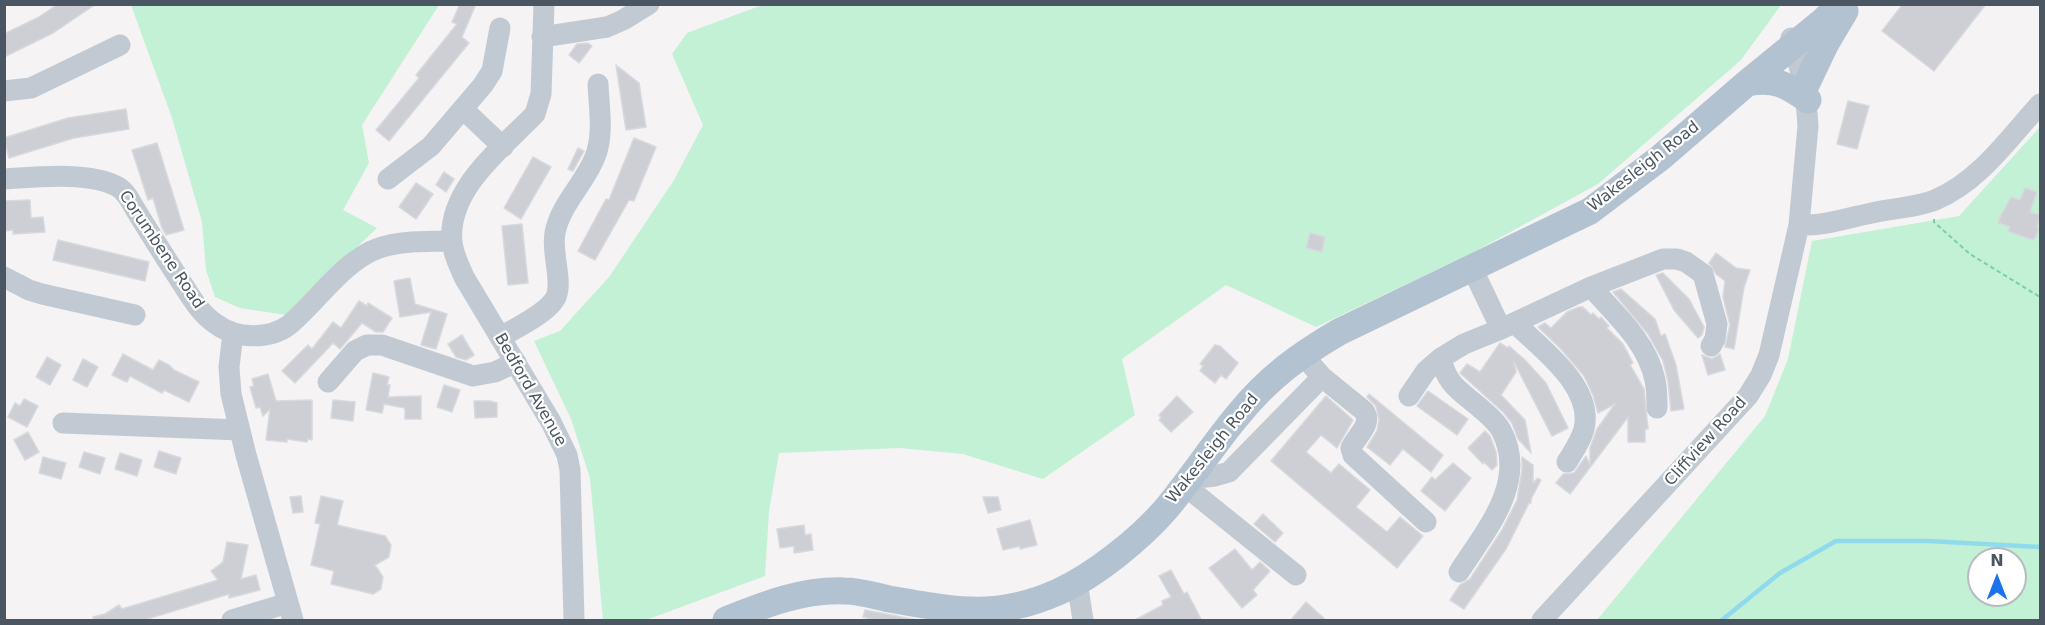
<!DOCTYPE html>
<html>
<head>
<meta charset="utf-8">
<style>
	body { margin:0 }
	#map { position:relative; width:2045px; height:625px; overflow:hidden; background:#f5f3f3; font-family:"DejaVu Sans",sans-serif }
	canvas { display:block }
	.frame { position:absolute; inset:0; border:6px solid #4a5661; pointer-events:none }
	.north { position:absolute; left:1967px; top:547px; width:60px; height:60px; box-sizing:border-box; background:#fff; border:2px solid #b7bbc0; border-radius:50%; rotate:0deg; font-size:16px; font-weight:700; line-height:24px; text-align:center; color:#4a5661 }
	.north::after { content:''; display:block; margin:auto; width:21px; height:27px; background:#1a73e8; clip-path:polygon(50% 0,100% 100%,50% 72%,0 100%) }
</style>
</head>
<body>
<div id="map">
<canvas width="2045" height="625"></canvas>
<div class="frame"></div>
<div class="north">N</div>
</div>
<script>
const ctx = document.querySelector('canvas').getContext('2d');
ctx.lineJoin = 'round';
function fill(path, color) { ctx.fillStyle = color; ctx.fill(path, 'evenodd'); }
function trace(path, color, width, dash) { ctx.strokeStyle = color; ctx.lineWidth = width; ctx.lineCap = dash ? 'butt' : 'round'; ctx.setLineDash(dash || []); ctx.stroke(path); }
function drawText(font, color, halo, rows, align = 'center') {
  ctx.font = font + ' "DejaVu Sans",sans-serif'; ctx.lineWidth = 4.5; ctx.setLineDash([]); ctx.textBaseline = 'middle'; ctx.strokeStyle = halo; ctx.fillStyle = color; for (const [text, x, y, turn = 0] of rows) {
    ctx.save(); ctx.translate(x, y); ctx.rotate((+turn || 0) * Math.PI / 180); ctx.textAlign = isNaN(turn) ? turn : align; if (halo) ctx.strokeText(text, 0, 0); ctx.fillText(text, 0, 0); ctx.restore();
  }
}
fill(new Path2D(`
	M131,5H439L362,125L369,163L343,210L377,228L286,315L240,308L215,297L206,270L202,222L172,118Z
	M762,5H1781L1741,60L1598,184L1472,253L1316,327L1226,285L1122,359L1135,415L1043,479L963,454L900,448L779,453L769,511L765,576L646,620H603L590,478L571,419L534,341L560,331L609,277L674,180L703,125L672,54L687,33Z
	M2040,127V620H1597L1765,416L1788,359L1812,241L1959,216ZM1979,559H2015V595H1979Z`), '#c3f1d5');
trace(new Path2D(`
	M1722,620L1780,573L1836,541H1928L2040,547`), '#90daee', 4.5);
const building = new Path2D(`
	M58,4H96L53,33L4,57V34L39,17Z
	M460,4H476L462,37L469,43L389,141L376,130L419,78L416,75L457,24L452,22Z
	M1903,4H1986L1934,71L1882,31Z
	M588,43L592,46L579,63L569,55L577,44Z
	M616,65L639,83L646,127L626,130Z
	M1848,101L1869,106L1857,149L1837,144Z
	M126,109L129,129L74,138L9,158L4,138L68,118Z
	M634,138L656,147L634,201L629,200L595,260L578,251L606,199L609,200Z
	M157,143L184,230L166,235L162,228L153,198L148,200L132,150Z
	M578,148L584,151L573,171L568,169Z
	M533,157L551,167L521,219L504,208Z
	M444,172L454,179L446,192L436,185Z
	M416,183L433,194L416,219L399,207Z
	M2025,188L2037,192L2030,212L2040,215L2037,228L2039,229L2035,238L2032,240L2008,231L2010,227L1998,223L2001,215L2011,197L2020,200Z
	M30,200L31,218L43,217L45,232L13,234V230L4,231V201Z
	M522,224L528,283L508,285L502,226Z
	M1310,233L1325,237L1322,252L1306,248Z
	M58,240L149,262L145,281L53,260Z
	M1716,253L1736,268L1750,270L1744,287L1734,349L1725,347L1730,325L1723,297L1725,281L1716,274L1709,263Z
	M1663,273L1689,299L1704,327L1702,335L1698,338L1674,310L1656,275Z
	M410,278L415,304L447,314L436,349L421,345L431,312L400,317L394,281Z
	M1621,289L1655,319L1661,336L1665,334L1676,365L1684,409L1671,411L1668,381L1663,361L1648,334L1613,292Z
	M359,301L367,306L368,303L392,318L383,332H376L362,323L340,349L333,343L295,383L282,371L308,345L312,349L333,322L341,328Z
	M1579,307H1583L1591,315L1593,313L1599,319L1601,317L1609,326L1607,328L1623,344L1633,363L1630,365L1644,389L1648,429H1645V442H1628V417L1570,494L1556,483L1563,474L1574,473L1586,456L1590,465V448L1597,429L1615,404L1598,413L1593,395L1584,376L1560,348L1538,327L1545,323L1551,328L1567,312Z
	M462,335L474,355L466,360L456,357L448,344Z
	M1500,343L1508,348L1509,346L1525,360L1546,383L1568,428L1552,436L1514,362L1516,372L1501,395L1525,420L1531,453L1518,439L1512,423L1503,412L1460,373L1467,364L1480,372Z
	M1215,345L1220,346L1238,363L1226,379L1221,375L1215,383L1200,371L1203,366L1200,364Z
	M123,354L153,370L159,360L169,365L174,370L199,382L189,402L164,390L162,393L130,376L127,382L112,375Z
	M1720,354L1725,370L1708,375L1702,355L1712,359Z
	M47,357L61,365L50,385L36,377Z
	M83,359L98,367L87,387L73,380Z
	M373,373L389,377L387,385H390L388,397L421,396V419H405V408L384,404L382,413L366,410Z
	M268,374L276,401L312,400V440L308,439L307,442L287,439V442L266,440L270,409L263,416L260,407L256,408L250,387L254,386L252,379Z
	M444,385L460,390L452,412L437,407Z
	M1428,391L1468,419L1457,435L1417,406Z
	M1369,394L1443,455L1431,472L1403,449L1390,465L1367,447L1377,431L1379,420L1376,406L1367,397Z
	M1177,396L1193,412L1171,432L1159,420L1161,418L1159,415Z
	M1326,396L1353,420L1337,448L1321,435L1306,452L1331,473L1339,464L1370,490L1356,507L1387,532L1400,517L1423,536L1397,568L1271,461Z
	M24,399L38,406L27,427L8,417L15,403L20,406Z
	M333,400L355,402L353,421L331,418Z
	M474,401H490L497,403V417L475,418Z
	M1485,431L1490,436L1496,452L1497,465L1492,470L1484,462L1483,464L1468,448Z
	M28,432L39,452L25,460L14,440Z
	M159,451L181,458L176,474L154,467Z
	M84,452L105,458L100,474L79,467Z
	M120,453L142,460L137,476L115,469Z
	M43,457L66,463L61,479L39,473Z
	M1522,457L1533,465V483L1538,478L1541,480L1531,499V503H1529L1506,549L1464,609L1450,600L1460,585L1470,579L1502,530L1517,500L1522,470Z
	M1453,463L1471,478L1445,511L1421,491L1432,477L1435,480Z
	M301,496L303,512L293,513L290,497Z
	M321,496L343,501L337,525L385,536L391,545L389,557L375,565L383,577L381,589L373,594L331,584L334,571L311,565L320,524L315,523Z
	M983,497H998L1001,510L988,513Z
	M1263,514L1283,533L1275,542L1254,524Z
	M1030,520L1037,545L1020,549V546L1003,550L997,529Z
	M804,525L805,535L811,534L813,550L794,553V546L780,548L777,529Z
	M227,542L248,545L241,579L256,575L260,590L229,598V594L141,621H94L93,617L105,614L119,605L122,609L218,580L211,571L223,562Z
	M1235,549L1252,570L1260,562L1270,571L1253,590L1257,595L1242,608L1209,568Z
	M1171,570L1184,594L1187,592L1202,621H1133L1163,605L1162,601L1171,597L1159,576Z
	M1306,602L1327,621H1290Z
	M865,610L917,620V621H878L863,617Z`);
fill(building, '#cdcfd5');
trace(building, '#d7d9de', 1.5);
trace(new Path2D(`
	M1934,219V222L1970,254L2040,297`), '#7ad0a6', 2, [4.5, 3]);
trace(new Path2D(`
	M544,4L541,94L535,114C502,148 447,189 452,242C453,254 459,265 464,277L551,422L567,455L570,470L574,620
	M542,37L607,27L623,20L649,4
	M4,91L31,88L120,45
	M463,109L503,147
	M4,179C35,177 91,171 118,187C122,189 125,193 128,197C143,223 160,249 176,274C188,292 198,312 216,324C236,339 269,340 289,325C317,302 344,260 379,248C402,240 428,242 452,241
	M388,179L431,146L483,85L492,71L500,28
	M1799,225C1826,226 1845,218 1872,213C1892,208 1916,208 1935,200C1980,181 2009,138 2040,104
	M1472,268L1501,329
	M4,277L29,290L42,294L135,315
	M1591,287C1616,315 1647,342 1655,380C1657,389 1657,399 1657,408
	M1515,323C1541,349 1594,386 1584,429C1581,441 1573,452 1567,462
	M233,333L229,367L231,394L246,455L293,620
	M500,337C515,329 549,312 556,297C563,281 551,252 555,233C560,205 585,183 595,157C604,135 599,107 598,84
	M1302,354L1322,377L1364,411C1373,424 1357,435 1351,448L1353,455L1426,522
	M1441,358C1446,384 1460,391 1479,407C1487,414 1496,421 1501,430C1529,482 1485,531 1459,572
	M328,382L355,351L367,345H382L473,376L495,372L516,362
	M1409,396L1426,371L1441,358L1464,344L1501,329L1591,287L1663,259H1677L1686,262L1703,274L1717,324L1715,339L1711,346
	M63,423L240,430
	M1188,479L1215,476L1229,472L1322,377
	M1184,485L1296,575
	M1077,582L1083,620
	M232,620L288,603
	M1542,620L1748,396L1761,375L1769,355L1799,225L1808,126L1805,87L1791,38`), '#c1cad2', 21);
trace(new Path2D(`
	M1747,83C1774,78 1786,84 1808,100
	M1805,87L1826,43L1845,11
	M726,620C764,605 803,589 845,591C859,591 875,596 889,599C955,610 995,620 1058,592C1094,576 1140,539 1166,509C1191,479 1213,445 1238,415C1268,378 1298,356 1339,332L1590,211L1660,158L1747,83L1823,21L1840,4`), '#b3c2d1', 27);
drawText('16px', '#4a5661', '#fff', [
	["Wakesleigh Road",1644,167,-38],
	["Corumbene Road",161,250,56],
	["Bedford Avenue",530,390,60],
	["Cliffview Road",1706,442,-48],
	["Wakesleigh Road",1213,449,-51]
]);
</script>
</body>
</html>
